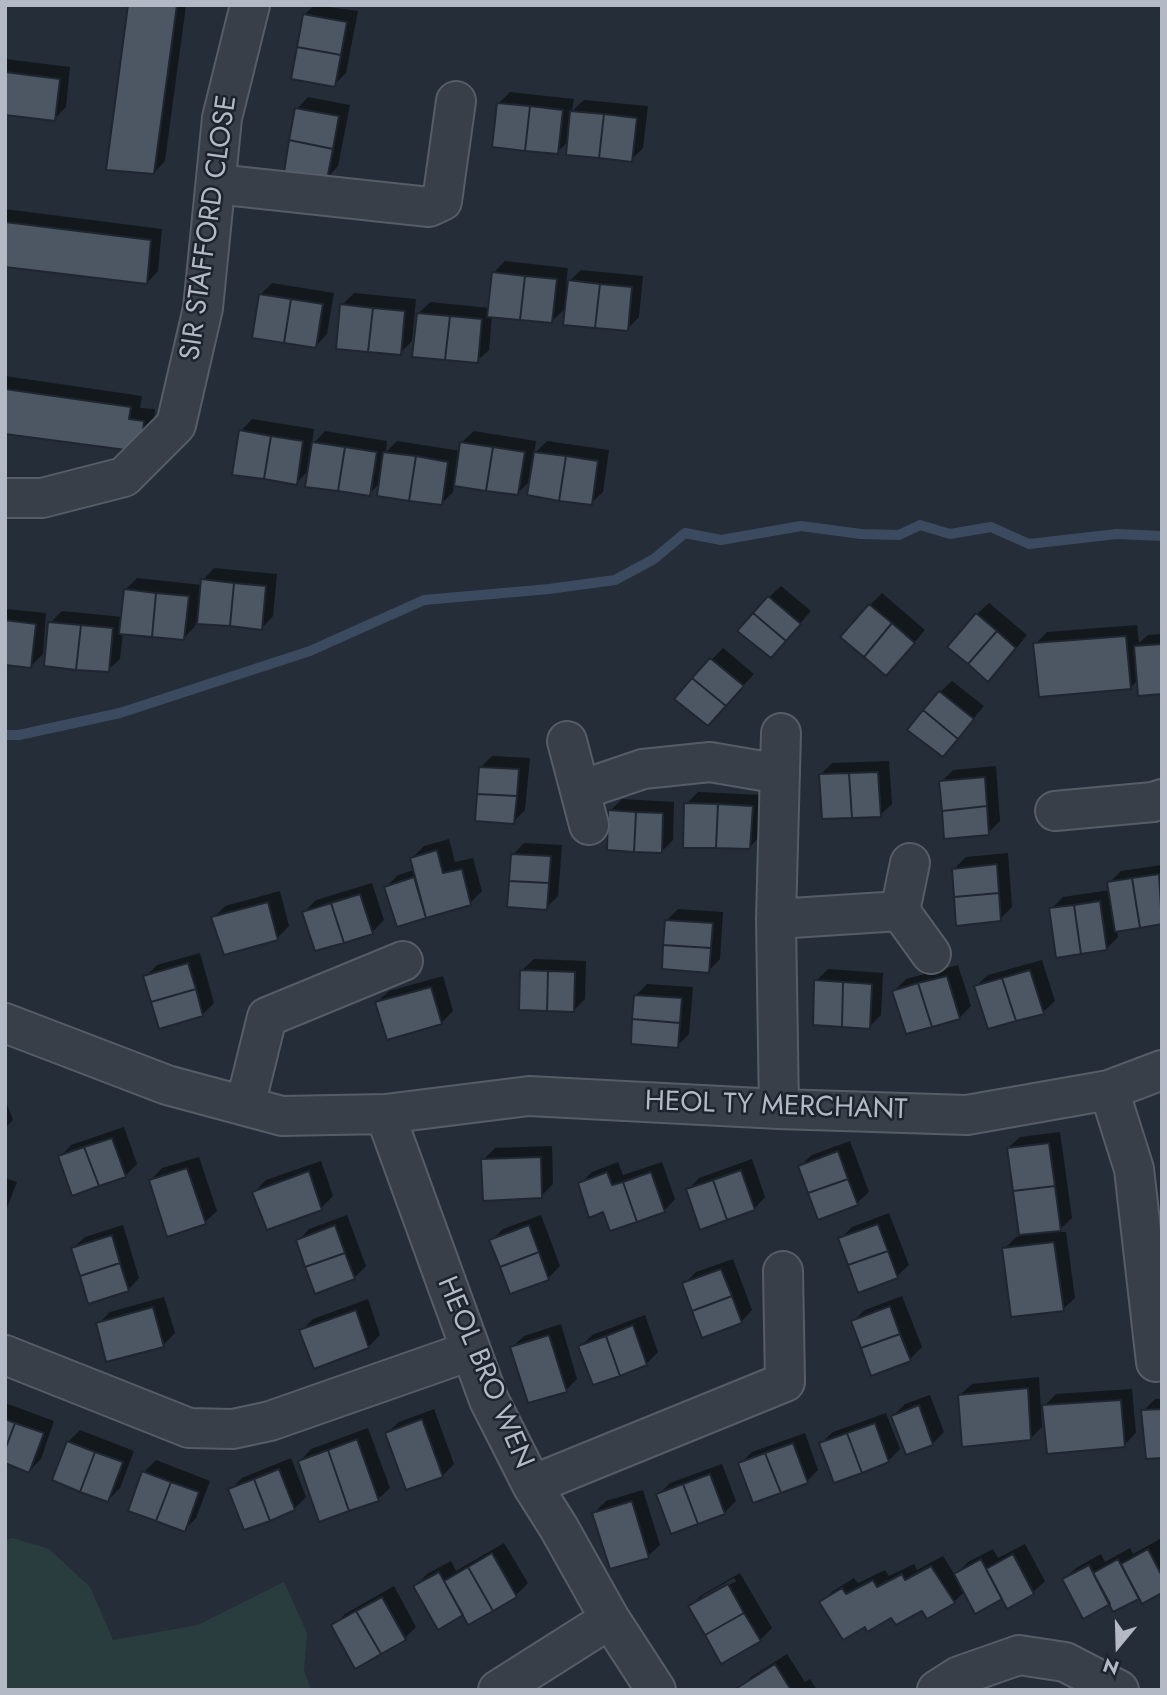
<!DOCTYPE html>
<html>
<head>
<meta charset="utf-8">
<style>
	body { margin:0 }
	#map { position:relative; width:1167px; height:1695px; overflow:hidden; background:#252d38; font-family:Jost,sans-serif }
	canvas { display:block }
	.frame { position:absolute; inset:0; border:7px solid #b3bac5; pointer-events:none }
	.north { position:absolute; left:1083px; top:1611px; width:70px; height:70px; -webkit-text-stroke:5px #1d242e; paint-order:stroke; rotate:199deg; font-size:19px; font-weight:700; line-height:28px; text-align:center; color:#b3bac5 }
	.north::after { content:''; display:block; margin:auto; width:24px; height:32px; background:#b3bac5; clip-path:polygon(50% 0,100% 100%,50% 72%,0 100%) }
</style>
</head>
<body>
<div id="map">
<canvas width="1167" height="1695"></canvas>
<div class="frame"></div>
<div class="north">N</div>
</div>
<script>
const ctx = document.querySelector('canvas').getContext('2d');
ctx.lineJoin = 'round';
function fill(path, color) { ctx.fillStyle = color; ctx.fill(path, 'evenodd'); }
function trace(path, color, width, dash) { ctx.strokeStyle = color; ctx.lineWidth = width; ctx.lineCap = dash ? 'butt' : 'round'; ctx.setLineDash(dash || []); ctx.stroke(path); }
function drawText(font, color, halo, rows, align = 'center') {
  ctx.font = font + ' Jost,sans-serif'; ctx.lineWidth = 5; ctx.setLineDash([]); ctx.textBaseline = 'middle'; ctx.strokeStyle = halo; ctx.fillStyle = color; for (const [text, x, y, turn = 0] of rows) {
    ctx.save(); ctx.translate(x, y); ctx.rotate((+turn || 0) * Math.PI / 180); ctx.textAlign = isNaN(turn) ? turn : align; if (halo) ctx.strokeText(text, 0, 0); ctx.fillText(text, 0, 0); ctx.restore();
  }
}
fill(new Path2D(`
	M13,1538L49,1549L90,1587L113,1640L198,1625L284,1582L307,1633L304,1671L311,1690H5V1540Z`), '#2a3d3e');
fill(new Path2D(`
	M129,5H186L165,161L154,173Z
	M314,5L358,11L346,73L334,85L304,15Z
	M5,59L70,67L66,107L54,119L5,113Z
	M510,92L574,99L572,111L584,100L648,106L643,148L631,160L569,141L557,152L498,104Z
	M308,97L350,105L338,166L327,178L297,109Z
	M5,209L162,229L158,271L147,283L5,265Z
	M505,261L568,268L566,284L581,270L643,276L639,317L627,329L567,307L552,321L492,315L489,350L477,361L418,314L430,302L490,308L493,273Z
	M272,283L334,293L327,334L316,346L260,295Z
	M354,293L416,299L412,341L400,353L342,305Z
	M5,376L142,396L140,408L155,409L152,439L5,433Z
	M252,419L314,429L312,445L325,431L387,441L386,452L397,441L461,451L462,442L474,431L536,441L534,454L547,441L609,450L603,492L591,503L531,480L518,493L454,484L453,492L441,504L380,483L369,494L310,469L296,483L241,431Z
	M214,568L277,574L273,616L262,628L196,622L195,626L184,638L123,632L120,659L108,670L50,623L62,611L123,617L125,590L137,578L202,585L203,580Z
	M781,586L811,611L782,644L769,597Z
	M882,593L925,630L898,662L870,605Z
	M989,603L1027,635L1000,668L977,614Z
	M5,609L46,613L43,654L31,666L5,664Z
	M1137,625L1139,643L1148,635L1162,634V693L1139,679L1131,687L1035,644L1047,632Z
	M723,648L754,674L719,712L711,660Z
	M952,681L984,706L943,755L940,692Z
	M492,756L530,758L525,810L513,822L480,768Z
	M889,761L892,804L880,815L820,775L832,763Z
	M996,766L1000,821L988,833L941,782L953,770Z
	M698,792L764,795L761,835L750,847L686,804Z
	M622,799L674,802L673,840L661,852L610,811Z
	M449,839L455,862L473,858L482,891L470,903L398,924L386,887L398,875L414,870L412,858L424,846Z
	M524,843L562,845L558,896L546,908L513,855Z
	M1008,853L1012,907L1000,919L954,869L966,857Z
	M1162,865V923L1117,930L1118,937L1106,949L1051,909L1063,897L1110,890L1109,883L1121,871Z
	M372,883L384,920L372,932L304,912L316,900Z
	M280,891L289,926L277,938L213,918L225,906Z
	M678,909L723,912L720,959L708,971L666,921Z
	M200,953L214,1003L202,1015L145,977L157,965Z
	M534,959L586,961L585,999L573,1011L522,970Z
	M1042,960L1055,1001L1043,1012L976,986L988,975Z
	M958,965L971,1006L959,1018L894,991L906,979Z
	M828,969L883,973L881,1015L869,1027L816,981Z
	M443,976L453,1011L441,1023L377,1002L389,991Z
	M647,984L693,987L689,1034L677,1046L635,996Z
	M5,1099L13,1120L5,1128Z
	M124,1127L137,1164L125,1176L60,1157L71,1145Z
	M1060,1132L1072,1218L1057,1232H1066L1075,1298L1063,1309L1004,1249L1016,1237L1021,1236L1008,1148L1020,1137Z
	M850,1141L869,1192L857,1203L800,1166L812,1155Z
	M552,1146L553,1184L541,1196L483,1160L495,1148Z
	M199,1157L217,1211L205,1222L151,1180L162,1168Z
	M752,1159L765,1197L754,1209L688,1190L699,1178Z
	M321,1161L333,1196L321,1208L254,1192L266,1180Z
	M618,1162L623,1175L662,1162L675,1199L664,1211L604,1210L580,1184L592,1172Z
	M5,1178L17,1182L5,1213Z
	M889,1213L909,1265L897,1276L840,1239L852,1227Z
	M347,1215L366,1266L354,1278L298,1241L309,1229Z
	M541,1215L560,1266L548,1278L492,1240L503,1229Z
	M123,1225L139,1278L128,1290L73,1248L85,1237Z
	M733,1259L752,1310L741,1322L684,1284L696,1272Z
	M902,1296L922,1347L910,1359L853,1321L865,1310Z
	M164,1297L175,1333L163,1345L98,1324L110,1312Z
	M368,1299L380,1335L368,1347L301,1331L313,1319Z
	M645,1315L658,1352L646,1364L580,1347L592,1335Z
	M561,1324L577,1379L566,1390L512,1347L524,1336Z
	M1039,1377L1042,1427L1030,1439L960,1395L972,1384Z
	M1132,1389L1136,1433L1124,1445L1044,1406L1056,1394Z
	M930,1395L944,1432L932,1444L893,1416L905,1404Z
	M1155,1399H1162V1457L1143,1411Z
	M5,1403L54,1421L41,1459L29,1471L5,1462Z
	M434,1409L454,1464L442,1476L387,1433L399,1422Z
	M886,1413L900,1449L888,1461L821,1443L833,1432Z
	M368,1428L390,1488L378,1499L300,1461L311,1449Z
	M80,1430L134,1451L120,1488L108,1500L68,1442Z
	M805,1433L818,1470L807,1481L740,1464L752,1452Z
	M291,1458L306,1497L294,1509L230,1490L242,1478Z
	M156,1460L210,1481L196,1518L184,1530L144,1472Z
	M722,1464L736,1501L724,1513L658,1495L670,1483Z
	M643,1490L660,1545L648,1556L594,1513L606,1501Z
	M1160,1539L1162,1543V1591L1139,1597L1114,1610L1110,1602L1064,1579L1076,1568L1101,1554L1105,1562L1130,1548L1133,1554Z
	M504,1543L528,1583L516,1595L463,1612L416,1586L427,1574L451,1561L456,1571Z
	M1025,1544L1045,1581L1033,1592L1003,1597L965,1591L954,1602L892,1615L865,1624L821,1602L833,1591L854,1578L858,1583L885,1570L889,1576L914,1564L917,1570L943,1556L955,1575L968,1562L993,1549L998,1558Z
	M740,1573L772,1628L760,1640L690,1606L702,1595ZM734,1578L736,1581L702,1601V1596Z
	M394,1586L416,1627L405,1638L333,1626L345,1614Z
	M787,1654L805,1682L810,1679L817,1690H740L751,1677Z`), '#0007');
trace(new Path2D(`
	M5,735H19L120,713L310,651L424,600L549,589L615,580L654,559L685,533L721,540L801,526L861,534L899,535L920,525L950,534L991,527L1029,544L1117,534L1162,536`), '#3c4a60', 10);
const building = new Path2D(`
	M128,5H177L154,174L106,170Z
	M303,14L347,22L341,55L297,47Z
	M297,47L341,55L335,87L291,79Z
	M5,72L60,79L55,121L5,115Z
	M497,103L530,106L525,151L492,147Z
	M530,106L563,110L558,154L525,151Z
	M295,108L339,116L333,149L289,140Z
	M570,111L604,114L599,158L566,155Z
	M604,114L637,118L632,162L599,158Z
	M289,140L333,149L327,180L284,172Z
	M5,222L151,240L147,284L5,267Z
	M492,272L525,276L520,320L487,317Z
	M525,276L557,279L552,323L520,320Z
	M568,280L600,284L595,328L563,325Z
	M600,284L632,287L628,331L595,328Z
	M259,294L291,299L284,343L252,338Z
	M291,299L323,304L316,348L284,343Z
	M340,304L373,308L368,352L336,349Z
	M373,308L405,311L401,355L368,352Z
	M417,313L450,316L445,360L412,357Z
	M450,316L482,319L478,363L445,360Z
	M5,389L131,407L129,419L144,421L141,452L5,434Z
	M239,430L271,436L264,479L232,475Z
	M271,436L303,441L297,485L264,479Z
	M312,442L345,447L338,491L305,487Z
	M460,442L493,447L486,491L454,486Z
	M345,447L377,452L370,496L338,491Z
	M493,447L525,452L518,495L486,491Z
	M383,452L416,456L409,501L377,496Z
	M534,452L566,456L559,501L527,495Z
	M416,456L448,462L442,505L409,501Z
	M566,456L598,461L592,505L559,501Z
	M201,579L234,583L230,626L197,624Z
	M234,583L266,586L262,630L230,626Z
	M124,589L156,593L152,637L119,634Z
	M156,593L189,596L184,640L152,637Z
	M768,596L801,624L786,641L753,613Z
	M869,604L892,623L864,657L840,637Z
	M753,613L786,641L771,658L737,631Z
	M976,613L997,631L968,664L947,647Z
	M5,620L36,624L31,668L5,665Z
	M48,622L81,625L76,670L44,666Z
	M892,623L915,643L886,676L864,657Z
	M81,625L113,628L109,672L76,670Z
	M997,631L1016,648L988,682L968,664Z
	M1126,636L1131,689L1039,697L1033,643Z
	M1162,644V694L1138,696L1134,646Z
	M710,658L744,686L726,706L692,678Z
	M692,678L726,706L708,726L674,699Z
	M939,691L974,719L958,739L923,710Z
	M923,710L958,739L943,757L907,730Z
	M479,767L519,769L517,796L477,794Z
	M878,772L881,817L852,818L849,773Z
	M849,773L852,818L822,819L819,774Z
	M985,777L987,806L942,811L939,781Z
	M477,794L517,796L514,824L475,821Z
	M684,803L718,804L716,848H683Z
	M718,804L753,806L750,849L716,848Z
	M987,806L989,835L944,839L942,811Z
	M608,810L636,812L634,852L607,850Z
	M636,812L663,813L662,853L634,852Z
	M437,850L443,873L462,869L471,905L426,918L410,858Z
	M511,854L551,856L549,883L509,881Z
	M997,864L999,893L954,897L952,869Z
	M1159,874L1162,924L1140,928L1132,878Z
	M414,877L426,918L397,927L384,887Z
	M1132,878L1140,928L1115,932L1107,882Z
	M509,881L549,883L547,910L507,907Z
	M999,893L1001,921L956,926L954,897Z
	M360,894L373,934L344,943L331,903Z
	M1100,901L1107,950L1081,954L1074,905Z
	M268,902L278,940L224,955L211,917Z
	M331,903L344,943L315,951L302,912Z
	M1074,905L1081,954L1056,958L1049,908Z
	M665,920L713,923L711,948L663,945Z
	M663,945L711,948L709,973L662,969Z
	M188,963L196,989L151,1002L143,976Z
	M520,970L548,971L547,1011L519,1010Z
	M1030,970L1044,1014L1016,1021L1002,978Z
	M548,971L575,972L574,1012L547,1011Z
	M947,976L960,1019L932,1027L918,983Z
	M1002,978L1016,1021L988,1029L974,986Z
	M814,980L843,982L842,1027L813,1025Z
	M843,982L872,984L870,1029L842,1027Z
	M918,983L932,1027L906,1034L892,991Z
	M431,987L442,1024L387,1040L375,1002Z
	M196,989L203,1016L159,1029L151,1002Z
	M634,995L682,998L680,1023L632,1019Z
	M632,1019L680,1023L678,1048L631,1044Z
	M112,1138L126,1177L99,1186L84,1147Z
	M1049,1143L1055,1186L1013,1191L1007,1148Z
	M84,1147L99,1186L72,1196L58,1156Z
	M838,1151L848,1179L808,1193L798,1166Z
	M541,1157L542,1198L483,1201L481,1159Z
	M187,1168L206,1224L167,1237L149,1180Z
	M741,1170L755,1210L727,1220L713,1180Z
	M309,1171L322,1210L267,1230L252,1192Z
	M607,1172L612,1185L623,1182L637,1222L610,1231L603,1212L589,1218L578,1183Z
	M651,1172L665,1212L637,1222L623,1182Z
	M848,1179L858,1205L818,1220L808,1193Z
	M713,1180L727,1220L700,1230L686,1189Z
	M1055,1186L1061,1231L1019,1235L1013,1191Z
	M878,1224L888,1251L848,1265L838,1238Z
	M335,1225L345,1253L305,1267L296,1240Z
	M529,1225L539,1252L500,1267L489,1240Z
	M112,1235L120,1263L80,1276L71,1248Z
	M1054,1242L1064,1311L1011,1317L1002,1248Z
	M888,1251L898,1278L858,1293L848,1265Z
	M539,1252L549,1280L510,1294L500,1267Z
	M345,1253L355,1279L315,1294L305,1267Z
	M120,1263L129,1291L88,1304L80,1276Z
	M721,1269L732,1296L692,1311L682,1283Z
	M732,1296L742,1323L702,1338L692,1311Z
	M890,1306L900,1334L861,1348L851,1321Z
	M153,1307L164,1347L106,1362L96,1323Z
	M356,1310L369,1348L314,1369L299,1330Z
	M633,1325L647,1365L620,1376L606,1336Z
	M900,1334L911,1361L871,1376L861,1348Z
	M549,1335L567,1392L528,1403L510,1347Z
	M606,1336L620,1376L593,1385L578,1346Z
	M1028,1388L1031,1440L962,1447L958,1395Z
	M1121,1400L1125,1447L1047,1454L1042,1405Z
	M919,1405L933,1445L906,1455L891,1416Z
	M1162,1409V1458L1146,1459L1141,1410Z
	M5,1419L15,1423L5,1450Z
	M422,1419L443,1477L406,1490L385,1433Z
	M15,1423L44,1433L29,1473L5,1463V1450Z
	M875,1423L889,1462L862,1473L847,1433Z
	M847,1433L862,1473L834,1483L819,1443Z
	M357,1439L379,1501L349,1511L328,1450Z
	M67,1441L95,1452L80,1492L52,1480Z
	M793,1443L808,1483L781,1493L765,1453Z
	M328,1450L349,1511L319,1522L298,1461Z
	M95,1452L123,1462L108,1502L80,1492Z
	M765,1453L781,1493L753,1503L738,1463Z
	M279,1469L295,1510L270,1521L254,1479Z
	M142,1471L171,1482L156,1521L128,1511Z
	M710,1474L725,1514L698,1524L683,1484Z
	M254,1479L270,1521L244,1530L228,1489Z
	M171,1482L199,1492L185,1532L156,1521Z
	M683,1484L698,1524L671,1534L656,1494Z
	M632,1501L649,1558L610,1569L592,1513Z
	M1148,1549L1162,1576V1593L1142,1604L1121,1564Z
	M492,1553L517,1597L493,1611L468,1567Z
	M1013,1554L1034,1594L1007,1609L986,1569Z
	M981,1559L1002,1599L975,1614L954,1574Z
	M1118,1559L1139,1599L1113,1612L1093,1573Z
	M1089,1565L1110,1604L1083,1619L1062,1579Z
	M931,1566L955,1603L927,1619L922,1611L896,1625L891,1618L867,1632L865,1627L843,1640L819,1602L842,1588L846,1594L873,1580L877,1587L902,1574L905,1580Z
	M468,1567L493,1611L468,1625L444,1581Z
	M439,1572L463,1615L438,1630L413,1586Z
	M728,1584L744,1613L705,1635L688,1606Z
	M382,1597L406,1640L381,1654L356,1611Z
	M356,1611L381,1654L355,1669L331,1625Z
	M744,1613L761,1641L721,1664L705,1635Z
	M775,1664L791,1690H738L737,1688Z`);
fill(building, '#4d5764');
trace(building, '#1f2630', 2);
const minor = new Path2D(`
	M216,184L429,207L442,201L456,101
	M5,498H42L124,477L176,425L203,308L222,118L250,5
	M567,741L589,825
	M581,790L643,769L710,762L780,774
	M1055,811L1153,802L1162,799
	M900,911L910,863
	M776,919L900,911L931,954
	M5,1023L167,1085L282,1116L385,1114L529,1096L779,1109L967,1115L1109,1090L1162,1070
	M1109,1090L1134,1169L1156,1362
	M245,1106L267,1017L403,961
	M779,1109L776,919L781,733
	M385,1114L489,1400L532,1485L559,1528L610,1619L656,1690
	M5,1355L189,1428L233,1429L270,1421L470,1351
	M532,1485L785,1382L783,1271
	M498,1690L610,1619
	M937,1690L959,1676L1019,1655L1065,1662L1119,1690`);
trace(minor, '#565d67', 42);
trace(minor, '#383f49', 38);
drawText('28px', '#b3bac5', '#1d242e', [
	["SIR STAFFORD CLOSE",210,228,-82],
	["HEOL TY MERCHANT",776,1107,2],
	["HEOL BRO WEN",484,1373,67]
]);
</script>
</body>
</html>
